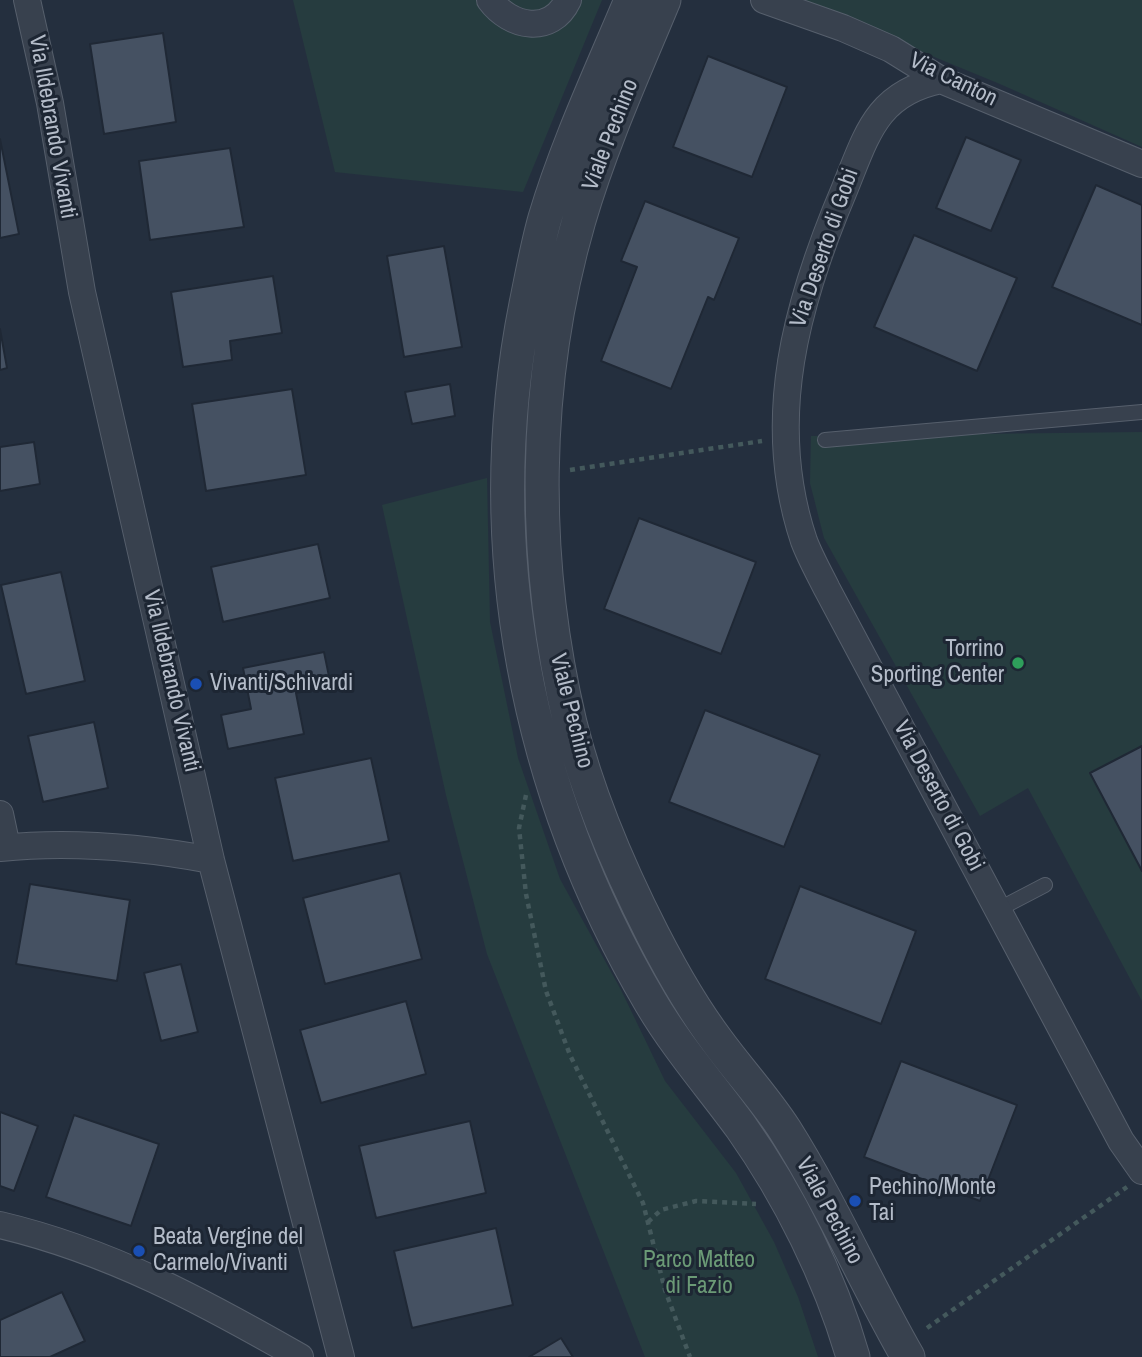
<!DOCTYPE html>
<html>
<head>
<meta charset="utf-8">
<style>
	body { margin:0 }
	canvas { display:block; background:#242f3e }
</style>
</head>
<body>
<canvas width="1142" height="1357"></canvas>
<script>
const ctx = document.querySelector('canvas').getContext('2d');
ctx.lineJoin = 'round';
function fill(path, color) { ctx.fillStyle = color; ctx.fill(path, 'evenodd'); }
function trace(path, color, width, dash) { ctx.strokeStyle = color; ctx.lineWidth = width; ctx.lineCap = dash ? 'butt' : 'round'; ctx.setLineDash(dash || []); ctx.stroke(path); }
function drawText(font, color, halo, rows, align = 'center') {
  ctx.font = font + ' "Archivo Narrow",sans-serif'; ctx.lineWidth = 6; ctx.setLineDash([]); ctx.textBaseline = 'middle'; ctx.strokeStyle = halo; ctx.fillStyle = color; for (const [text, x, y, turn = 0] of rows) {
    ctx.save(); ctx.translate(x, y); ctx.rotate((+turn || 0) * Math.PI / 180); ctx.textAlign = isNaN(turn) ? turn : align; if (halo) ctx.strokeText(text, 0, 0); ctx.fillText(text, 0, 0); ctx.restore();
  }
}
fill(new Path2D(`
	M293,0H602L523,192L335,172Z
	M796,0H1142V147L1000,84Z
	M1142,432V1001L1028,788L980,816L824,538L810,483L811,436Z
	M487,478L490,622L518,758L560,879L621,990L665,1081L736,1173L774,1242L798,1297L818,1357H645L487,954L446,795L382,505Z`), '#263c3f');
const building = new Path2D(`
	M163,33L176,122L104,134L90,44Z
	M708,56L787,87L752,177L673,147Z
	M966,137L1021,160L991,231L936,208Z
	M0,139L19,234L0,238Z
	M230,148L244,227L150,240L139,161Z
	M1096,185L1142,205V325L1052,287Z
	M645,201L739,238L714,300L708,297L671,389L601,361L637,267L621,261Z
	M914,235L1017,278L977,371L874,327Z
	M444,246L462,347L404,357L387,256Z
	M273,276L282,333L230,341L232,360L183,367L171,292Z
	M0,329L7,368L0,370Z
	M450,384L455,416L412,424L405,392Z
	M292,389L306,475L206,491L192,404Z
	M34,442L40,484L0,491V447Z
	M639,518L756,562L721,654L604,609Z
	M318,544L330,598L223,622L211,567Z
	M61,572L85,681L26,694L1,585Z
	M324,652L331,686L296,693L304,734L228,749L221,715L251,709L243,668Z
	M705,710L820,755L784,847L669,802Z
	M94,722L108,788L43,802L28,736Z
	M1142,746V871L1090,773Z
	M371,758L389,841L293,861L275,778Z
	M400,873L422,959L325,984L303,898Z
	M30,884L130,900L117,981L16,964Z
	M800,886L916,931L881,1024L765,979Z
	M181,964L198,1032L161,1041L144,973Z
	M406,1001L426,1074L321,1103L300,1030Z
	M901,1061L1017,1105L980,1201L864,1157Z
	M0,1112L38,1126L14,1191L0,1186Z
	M74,1115L159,1144L131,1226L46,1197Z
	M470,1121L486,1193L376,1218L359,1146Z
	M496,1228L513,1305L412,1328L394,1251Z
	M62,1292L85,1341L50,1357H0V1320Z
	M561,1338L573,1357H529Z`);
fill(building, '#455162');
trace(building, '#1f2835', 2);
const service = new Path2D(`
	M825,440L1142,412
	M999,909L1045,885`);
const minor = new Path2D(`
	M27,0L50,103L82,292L211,860L341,1357
	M490,0C510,27 551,36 568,0
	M764,0L843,28L891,49L941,80L1142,164
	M941,80C877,93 867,134 845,188C797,301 763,419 804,541C810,557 819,573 827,589L1121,1141L1142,1171
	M0,814L7,847
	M0,848C70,841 142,847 211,860
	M0,1225C110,1251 202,1301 300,1357`);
const tertiary = new Path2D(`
	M631,0C601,72 567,144 545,218C537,246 532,275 526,304C478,546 526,791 651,1003C677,1047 711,1086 741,1127C789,1195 830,1277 853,1357
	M664,0C634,72 601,145 579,220C532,382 531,559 570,723C588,796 619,868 653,935C672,972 693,1009 718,1042C740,1072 765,1099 785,1130C831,1203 865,1282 908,1357`);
trace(service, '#565f6c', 16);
trace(minor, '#565f6c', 28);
trace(tertiary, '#565f6c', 35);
trace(new Path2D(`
	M570,470L762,441
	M526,795L519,828L526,894L546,991L570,1055L643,1203L665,1290L690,1357
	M648,1222L661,1210L696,1201L756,1204
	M927,1328L1127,1187`), '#44595c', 4.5, [5, 5]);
trace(service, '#38414e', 14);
trace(minor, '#38414e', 26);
trace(tertiary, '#38414e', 33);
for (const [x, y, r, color] of [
	[1018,663,7,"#2e9e5b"],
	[196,684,7,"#1a4fb4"],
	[855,1201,7,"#1a4fb4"],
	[139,1251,7,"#1a4fb4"]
]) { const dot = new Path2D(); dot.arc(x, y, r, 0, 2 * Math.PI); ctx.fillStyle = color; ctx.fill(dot); trace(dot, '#1d2633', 2.5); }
drawText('23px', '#b4bcc9', '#1d2633', [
	["Via Canton",953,80,26],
	["Via Ildebrando Vivanti",52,127,80],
	["Viale Pechino",611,135,-69],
	["Via Deserto di Gobi",825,248,-71],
	["Via Ildebrando Vivanti",171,681,77],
	["Viale Pechino",571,711,76],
	["Via Deserto di Gobi",938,796,62],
	["Viale Pechino",829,1211,62]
]);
drawText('23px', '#b4bcc9', '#1d2633', [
	["Torrino",1004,650,"right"],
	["Sporting Center",1004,676,"right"],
	["Vivanti/Schivardi",210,684],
	["Pechino/Monte",869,1188],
	["Tai",869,1214],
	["Beata Vergine del",153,1238],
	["Carmelo/Vivanti",153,1264]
], 'left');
drawText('23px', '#6b9a76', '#1d2633', [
	["Parco Matteo",699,1261],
	["di Fazio",699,1287]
]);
</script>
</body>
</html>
